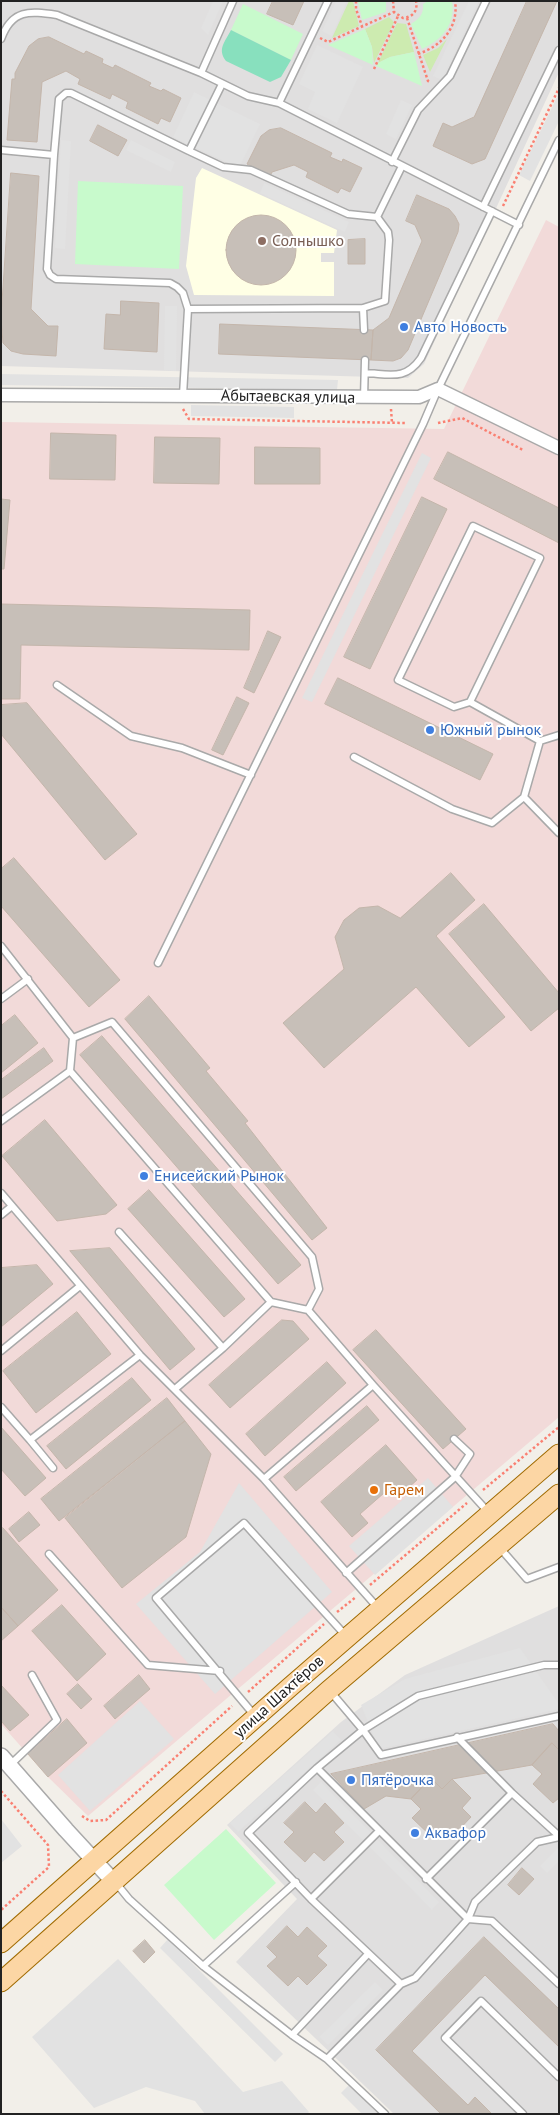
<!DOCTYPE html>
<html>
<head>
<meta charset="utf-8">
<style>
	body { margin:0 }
	#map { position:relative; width:560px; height:2115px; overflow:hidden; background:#f2efe9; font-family:"PT Sans",sans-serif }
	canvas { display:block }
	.frame { position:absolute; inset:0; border:2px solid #222; pointer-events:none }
</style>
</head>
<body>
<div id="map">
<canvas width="560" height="2115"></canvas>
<div class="frame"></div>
</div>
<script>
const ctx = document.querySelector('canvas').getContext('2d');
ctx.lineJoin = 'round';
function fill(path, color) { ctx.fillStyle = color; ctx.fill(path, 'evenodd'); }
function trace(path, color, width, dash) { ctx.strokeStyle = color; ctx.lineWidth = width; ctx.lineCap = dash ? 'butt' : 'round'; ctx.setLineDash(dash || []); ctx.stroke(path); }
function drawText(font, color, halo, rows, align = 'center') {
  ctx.font = font + ' "PT Sans",sans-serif'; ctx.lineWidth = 4; ctx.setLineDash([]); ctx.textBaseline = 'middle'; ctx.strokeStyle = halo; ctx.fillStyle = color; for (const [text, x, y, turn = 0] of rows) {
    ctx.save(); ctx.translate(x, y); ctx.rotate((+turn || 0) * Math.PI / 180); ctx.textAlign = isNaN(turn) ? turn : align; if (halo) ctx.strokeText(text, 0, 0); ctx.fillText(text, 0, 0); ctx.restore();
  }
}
fill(new Path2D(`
	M1,1H559V72L424,364L408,378L1,366Z
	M559,1606V2114H394L236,1962L297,1899L227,1825L341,1722L405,1675Z`), '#e0dfdf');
fill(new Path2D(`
	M546,220L559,227V1417L88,1816L48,1777L1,1724V422L444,429Z`), '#f2dad9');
fill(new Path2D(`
	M202,168L337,230L334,253H321V262H334V296L194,295L186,266L196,178Z`), '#ffffe5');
fill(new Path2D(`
	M349,1H353L359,26L332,38Z
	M389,17L394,22L374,63L372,47L365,29Z
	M397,23L406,24L414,52L390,57L378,63Z
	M447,39L430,72L423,55L438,48Z`), '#cdebb0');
fill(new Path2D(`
	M358,1H386V12L362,20Z
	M428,1H452C456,24 442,40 422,49L411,24C419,19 424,14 423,4Z
	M243,4L303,34L291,60L231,30Z
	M365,29L372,47L373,65L328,45Z
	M414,52L422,86L376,66L378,63L390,57Z
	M78,181L183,186L179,269L75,264Z
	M226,1829L276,1883L214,1940L164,1885Z`), '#c8facc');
fill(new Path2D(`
	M231,30L291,60L281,77L270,82L226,61C217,49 225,42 231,30Z`), '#88e0be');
fill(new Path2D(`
	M213,1H223L208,35L201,28Z
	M336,1H347L332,36L322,31Z
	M469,1H479L442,80L433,76Z
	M317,45L363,67L337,123L308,109L315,92L299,84Z
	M194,92L260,124L239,168L173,137Z
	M559,93V121L530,181L519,175Z
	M401,100L412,105L396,139L386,134Z
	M61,140L71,141L65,249L55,248Z
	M131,140L175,162L171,172L126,150Z
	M264,183L349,222L345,232L260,193Z
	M165,306H177L176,371L164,370Z
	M1,374L338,380L337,390L1,385Z
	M191,405L294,407V418L191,416Z
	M422,453L431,458L312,702L302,698Z
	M428,1478L453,1507L375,1575L349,1546Z
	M239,1483L332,1592L215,1694L136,1604L200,1552Z
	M520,1648L559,1704V1709L379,1749L361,1705L405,1679Z
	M140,1701L174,1739L90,1811L58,1775Z
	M333,1731L341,1740L238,1832L230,1823Z
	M321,1782L439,1902L432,1910L313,1790Z
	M1,1819L22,1846L1,1863Z
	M559,1847V1861L547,1873L540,1866Z
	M168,1939L283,2054L275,2062L160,1948Z
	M118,1959L243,2092L282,2081L309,2112L307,2114H205L195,2101L146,2087L94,2108L32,2037Z
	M375,1982L383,1990L328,2045L319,2037Z
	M349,2085L378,2114H379H362L341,2093Z`), '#e2e2e2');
const building = new Path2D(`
	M273,1H304L293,25L267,14Z
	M527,1H557L485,159L472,164L433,146L443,123L452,127L474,117Z
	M49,37L84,54L86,51L103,59L102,63L113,68L115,65L151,83L149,86L161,91L163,89L181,98L170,122L161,118L158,124L126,108L128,102L112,94L110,99L78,84L80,79L66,71L42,82L37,142L7,140L12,79H15V73L29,46L38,39Z
	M98,125L127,140L118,156L90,141Z
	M281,128L332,153L330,157L342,162L343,159L362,168L350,192L341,188L338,193L306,177L308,172L294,165L272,172L270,176L247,164L261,136L269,130Z
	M11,173L39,176L31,309L48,326H58L56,356L23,354L11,351L3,343L1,318Z
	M417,195L449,209L455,216L459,224L458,232L408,350L401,358L393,361L371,360L373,330L389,318L422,241L415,225L406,221Z
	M226 250a35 35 0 1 1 70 0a35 35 0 1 1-70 0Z
	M365,239V264H348V240Z
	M121,301L159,303L157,352L104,349L106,314L120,315Z
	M220,324L373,330L371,360L219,354Z
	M51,433L116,435L115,480L50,479Z
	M155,437L220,438L219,484L154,483Z
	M255,447L320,448V484H255Z
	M448,452L559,508V543L434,479Z
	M422,497L447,509L370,669L344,657Z
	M1,499L10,500L4,569H1Z
	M1,604L250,610L249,650L21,645L20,699H1Z
	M268,631L281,637L254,693L244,688Z
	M338,678L493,754L480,780L325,704Z
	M237,697L249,703L223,755L212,750Z
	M27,703L137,834L105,860L1,734V705Z
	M14,858L120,980L89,1007L1,906V869Z
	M451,873L475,900L436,936L505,1017L469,1047L416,987L324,1068L283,1023L344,969L335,937L344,920L359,908L378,906L400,918Z
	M484,904L559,993V1008L531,1031L449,934Z
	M149,996L210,1068L206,1071L248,1121L245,1123L327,1228L312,1240L125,1019Z
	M15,1015L38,1043L1,1073V1026Z
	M102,1036L301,1265L278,1284L80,1055Z
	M44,1048L53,1061L1,1099V1080Z
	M45,1120L117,1205L106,1214L57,1221L2,1156Z
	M149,1190L245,1299L224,1317L128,1209Z
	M110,1248L195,1349L170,1370L70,1251Z
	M37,1265L53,1284L1,1327V1268Z
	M77,1312L111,1354L36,1413L3,1371Z
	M282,1320L293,1321L309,1339L230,1408L209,1385Z
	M376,1330L466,1429L443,1449L353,1350Z
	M327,1362L346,1383L265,1456L246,1434Z
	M132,1378L151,1400L66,1469L47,1446Z
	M167,1398L185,1421L59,1521L41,1499Z
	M367,1406L379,1420L296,1491L284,1477Z
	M185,1421L211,1454L186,1537L122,1588L65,1518Z
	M1,1427L46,1478L25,1496L1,1469Z
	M386,1445L417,1480L400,1495L392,1486L360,1514L368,1523L352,1537L321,1502Z
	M29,1512L40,1525L19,1542L9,1529Z
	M3,1528L58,1590L18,1626L1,1607V1529Z
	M62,1605L106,1654L77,1681L32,1631Z
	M1,1607L18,1626L1,1641Z
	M139,1675L150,1689L115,1719L104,1706Z
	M78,1684L92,1699L81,1709L67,1694Z
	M1,1685L29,1715L10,1731L1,1721Z
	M67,1719L87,1743L48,1777L28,1754Z
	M553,1724L559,1731V1750L552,1743L532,1765L452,1779L442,1789L431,1778L411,1799L386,1796L364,1809L331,1774Z
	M552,1743L559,1750V1798L553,1803L533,1784L542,1774L532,1765Z
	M431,1778L442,1789L452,1779L471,1798L462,1808L471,1817L452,1837L442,1828L433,1838L412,1818L421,1809L411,1799Z
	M305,1802L316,1813L325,1803L344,1823L334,1832L344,1842L324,1861L314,1852L305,1862L284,1842L294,1832L284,1823Z
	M522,1868L534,1879L519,1895L508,1885Z
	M287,1926L298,1937L307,1927L327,1946L317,1956L327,1965L307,1985L298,1976L288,1986L267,1966L277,1957L267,1947Z
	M484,1937L559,2009V2047L485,1975L412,2051L468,2105L475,2097L492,2114H441L376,2050Z
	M145,1940L155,1952L144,1963L133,1951Z`);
fill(building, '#c7bfb8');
trace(building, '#c4b6ab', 1);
const service = new Path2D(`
	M1,39C12,9 29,11 57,15L201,73L248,96L279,103L519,225
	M201,73L233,1
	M279,103L328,1
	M1,150L54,155
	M392,162L418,110L450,76L486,1
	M483,207L559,50
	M377,217L402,166
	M363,308L364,330
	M188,309L363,308L385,301L389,240L388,232L377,217L348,214L251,170L223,167L189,151
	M365,373C390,374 405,381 421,358L492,211
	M183,395L188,309L183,293L177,287L170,283L56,279L50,275L47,269L54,155L59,99L66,93H71L189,151L222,84
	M364,398L365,360
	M57,685L131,736L182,748L251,775
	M470,702L454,707L398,680L473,526L540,558L470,702L540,741L559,735
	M354,757L452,809L492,823L524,797L540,741
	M524,797L559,833
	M1,946L73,1038
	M158,963L423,424L438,389L559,140
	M1,999L28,979
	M70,1071L271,1302L308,1310L373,1385L489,1513
	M1,1121L70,1071L73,1038L112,1022L312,1257L319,1289L308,1310
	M1,1193L140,1355L264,1479L378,1608
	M1,1215L12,1206
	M119,1232L223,1348
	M1,1351L80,1286
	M175,1389L223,1348L271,1302
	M1,1407L30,1440L140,1355
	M30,1440L53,1468
	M264,1479L373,1385
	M500,1548L527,1579L559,1567
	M49,1554L148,1665L220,1671
	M346,1573L455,1477L470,1454L454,1439
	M330,1691L363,1730L381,1755L559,1716
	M255,1716L156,1598L244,1523L346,1636
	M457,1737L512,1793L559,1836
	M9,1766L57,1720L32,1675
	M317,1768L468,1919L492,1921L559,1984
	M426,1879L512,1793
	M116,1883L129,1899L203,1966L292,2035L327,2059L385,2114
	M311,1899L378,1832
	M203,1966L296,1882
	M401,1984L311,1899L248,1833L317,1768L363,1730L418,1696L544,1665H559
	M292,2035L368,1954
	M327,2059L401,1984L415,1978L468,1919L475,1902L537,1842L559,1837
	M523,2114L445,2038L481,2001L559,2077`);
const minor = new Path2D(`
	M1,395L419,397L438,389L559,448`);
const tertiary = new Path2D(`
	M1,1756L66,1830L113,1881`);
const primary = new Path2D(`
	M1,1943L290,1687L559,1454
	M1,1982L329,1690L559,1494`);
trace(service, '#a9a9a9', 9);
trace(minor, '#a9a9a9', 15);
trace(tertiary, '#a9a9a9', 18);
trace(primary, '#a06b00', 21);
trace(new Path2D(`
	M356,1V9L362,26
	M393,1L394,12L403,18C413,17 418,11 416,1
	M407,18L428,81L431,83
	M320,38L328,42L394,12
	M418,54C442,46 459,27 455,1
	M374,69L398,16
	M503,206L559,88
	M183,409L189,419L406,423
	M391,409L392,423
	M438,423L462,418L523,450
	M483,1490L559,1427
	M370,1585L467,1503
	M337,1612L356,1597
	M248,1692L324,1624
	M1,1791L48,1845L49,1867L1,1910
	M82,1816L90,1821L106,1820L232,1706`), '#fa8072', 2.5, [2.5, 2.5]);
trace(service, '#fff', 6);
trace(minor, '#fff', 12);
trace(tertiary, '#fff', 15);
trace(primary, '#fcd6a4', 19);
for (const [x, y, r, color] of [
	[262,241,5,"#8d6e63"],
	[404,327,5,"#3f7fe0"],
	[430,730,5,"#3f7fe0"],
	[144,1176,5,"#3f7fe0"],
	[374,1490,5,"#e8710a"],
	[351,1780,5,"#3f7fe0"],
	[415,1833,5,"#3f7fe0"]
]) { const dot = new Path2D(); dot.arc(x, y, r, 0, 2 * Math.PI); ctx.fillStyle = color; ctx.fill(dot); trace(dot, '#fff', 2); }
drawText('16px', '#785e54', '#fff', [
	["Солнышко",272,241]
], 'left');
drawText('16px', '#366cbe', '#fff', [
	["Авто Новость",414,327],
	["Южный рынок",440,730],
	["Енисейский Рынок",154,1176],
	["Пятёрочка",361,1780],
	["Аквафор",425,1833]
], 'left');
drawText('16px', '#222', '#fff', [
	["Абытаевская улица",288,397,1],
	["улица Шахтёров",279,1697,-42]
]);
drawText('16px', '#c56008', '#fff', [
	["Гарем",384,1490]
], 'left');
</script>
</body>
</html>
